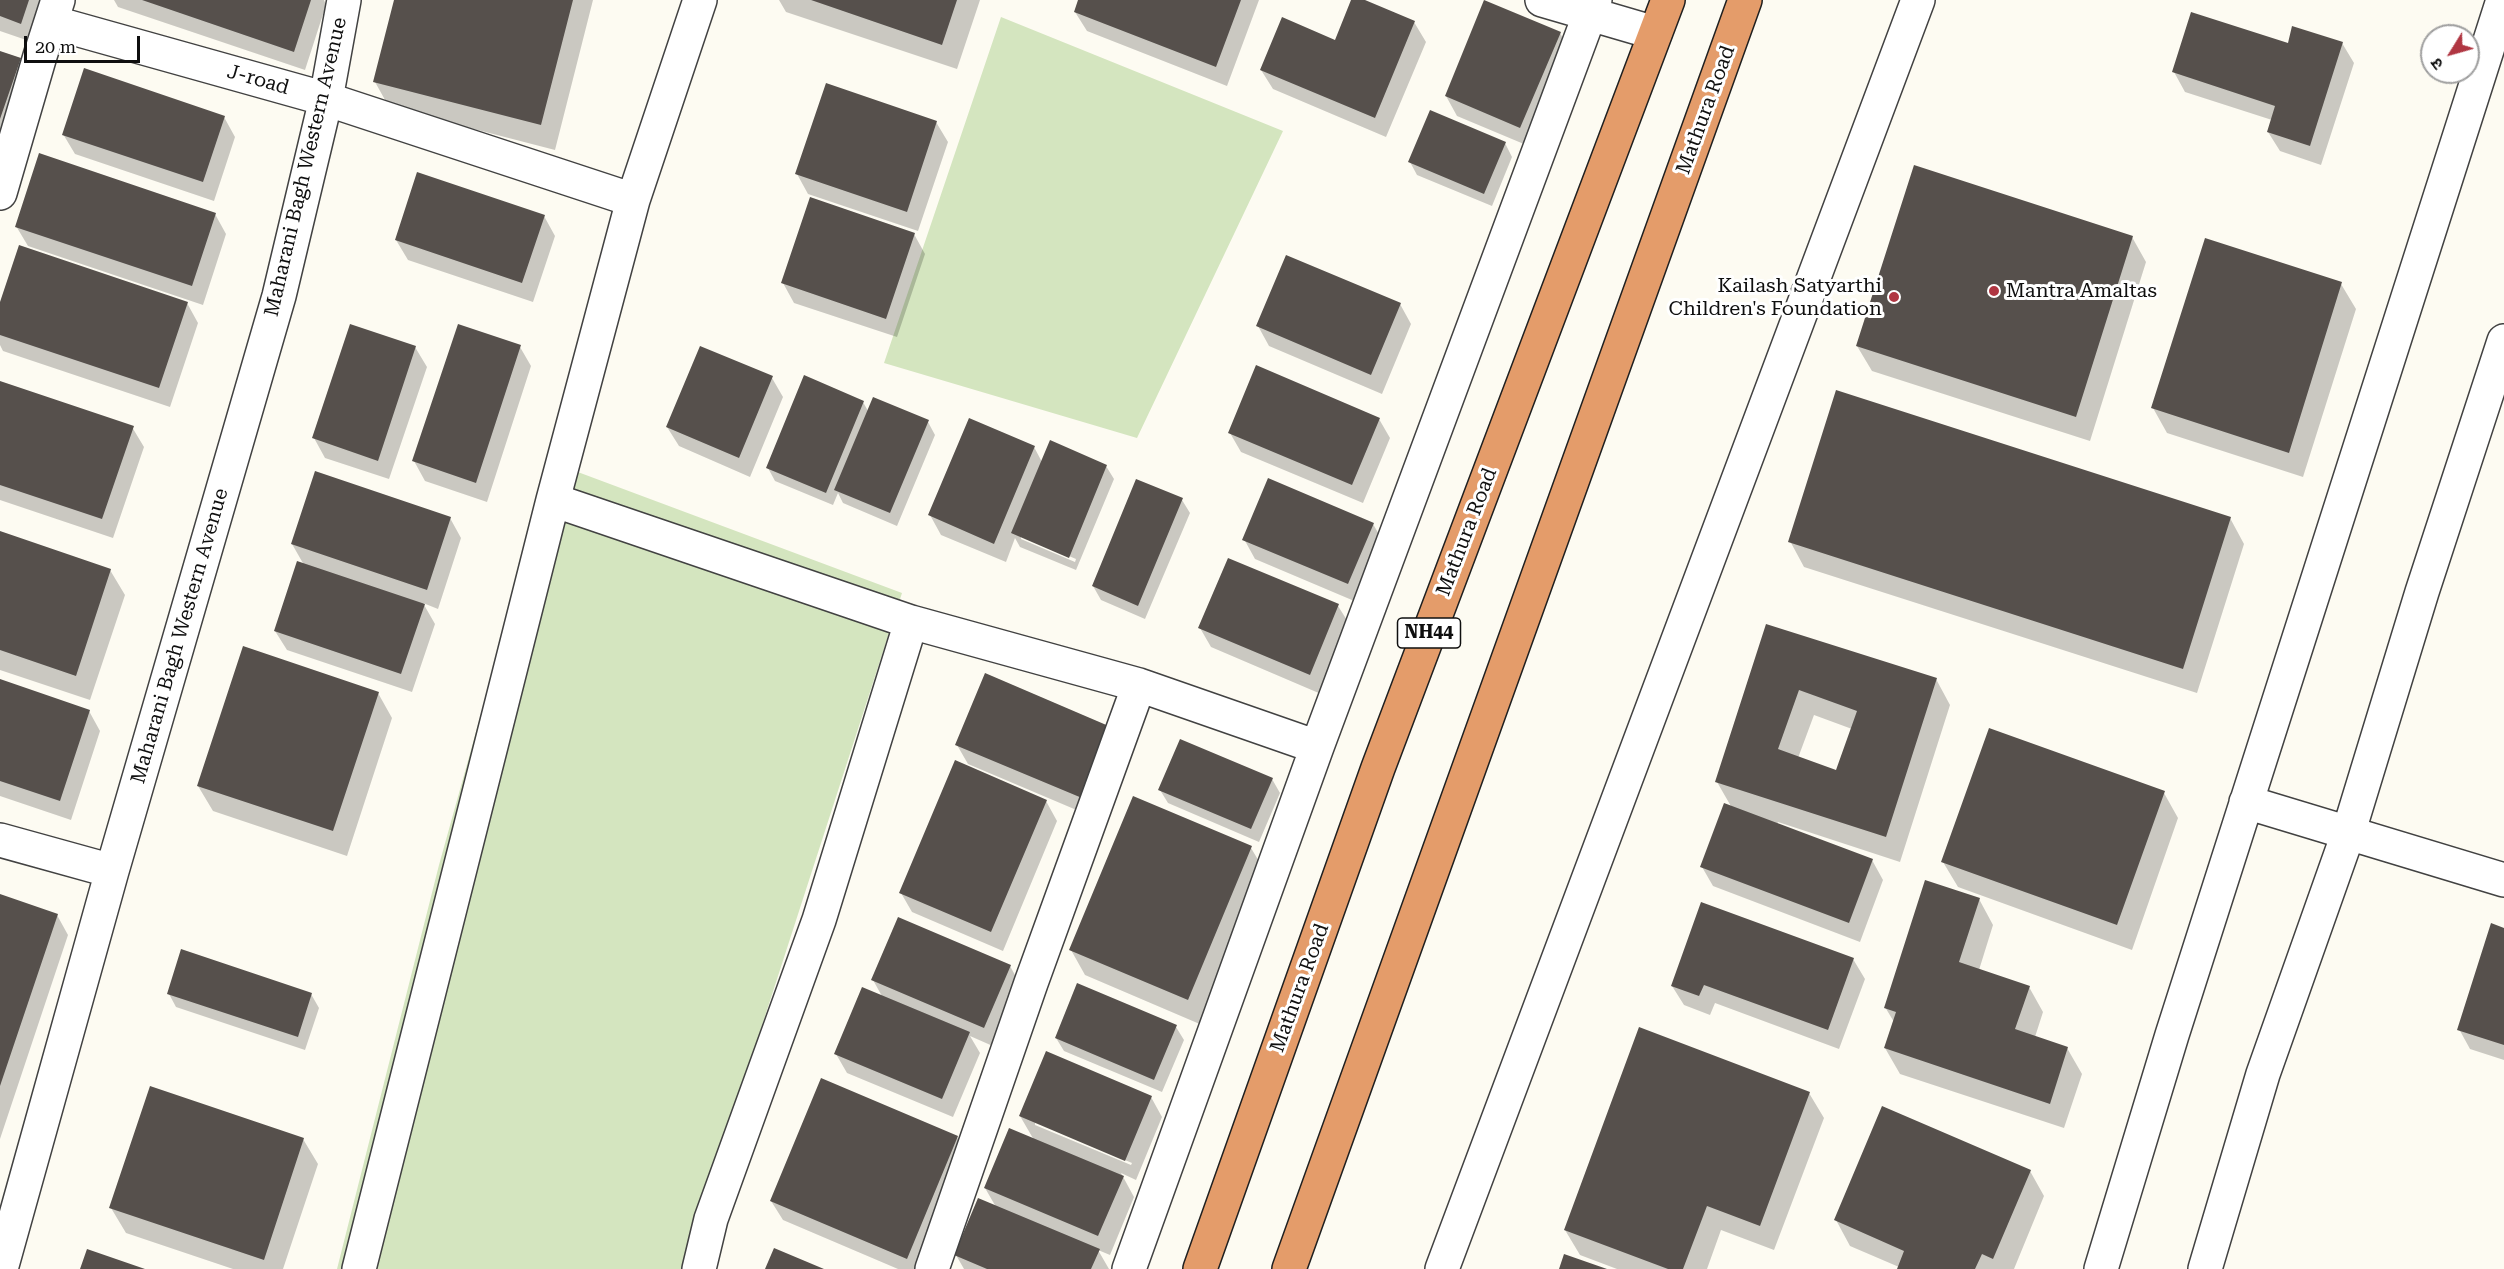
<!DOCTYPE html>
<html>
<head>
<meta charset="utf-8">
<style>
	body { margin:0 }
	#map { position:relative; width:2504px; height:1269px; overflow:hidden; background:#fdfbf2; font-family:"Roboto Serif","Noto Sans Devanagari",serif }
	canvas { display:block }
	.north { position:absolute; left:2420px; top:24px; width:60px; height:60px; box-sizing:border-box; background:#fff; border:2px solid #9f9f9f; border-radius:50%; rotate:233deg; font-size:16px; font-weight:700; line-height:24px; text-align:center; color:#0f0f0f }
	.north::after { content:''; display:block; margin:auto; width:21px; height:27px; background:#b03642; clip-path:polygon(50% 0,100% 100%,50% 72%,0 100%) }
	.scale { position:absolute; left:24px; top:36px; width:116px; height:27px; box-sizing:border-box; border:3px solid #0f0f0f; border-top:0; padding-left:8px; font-size:18px; line-height:21px; white-space:nowrap; color:#0f0f0f; -webkit-text-stroke:4px #fff; paint-order:stroke }
</style>
</head>
<body>
<div id="map">
<canvas width="2504" height="1269"></canvas>
<div class="north">उ</div>
<div class="scale">20 m</div>
</div>
<script>
const ctx = document.querySelector('canvas').getContext('2d');
ctx.lineJoin = 'round';
function fill(path, color) { ctx.fillStyle = color; ctx.fill(path, 'evenodd'); }
function trace(path, color, width, dash) { ctx.strokeStyle = color; ctx.lineWidth = width; ctx.lineCap = dash ? 'butt' : 'round'; ctx.setLineDash(dash || []); ctx.stroke(path); }
function drawText(font, color, halo, rows, align = 'center') {
  ctx.font = font + ' "Roboto Serif",serif'; ctx.lineWidth = 6; ctx.setLineDash([]); ctx.textBaseline = 'middle'; ctx.strokeStyle = halo; ctx.fillStyle = color; for (const [text, x, y, turn = 0] of rows) {
    ctx.save(); ctx.translate(x, y); ctx.rotate((+turn || 0) * Math.PI / 180); ctx.textAlign = isNaN(turn) ? turn : align; if (halo) ctx.strokeText(text, 0, 0); ctx.fillText(text, 0, 0); ctx.restore();
  }
}
fill(new Path2D(`
	M1001,17L1283,131L1137,438L884,363Z
	M551,462L902,593L699,1220L681,1269H337L439,865Z`), '#d4e5bf');
fill(new Path2D(`
	M0,0H46L32,42L0,31Z
	M114,0H324L326,5L305,70L118,7Z
	M396,0H593L555,150L389,107L375,82Z
	M779,0H980L957,69L786,12Z
	M1080,0H1259L1227,86L1087,31L1075,12Z
	M1353,0H1361L1414,22L1426,42L1386,137L1273,89L1261,70L1335,42Z
	M1560,33L1571,53L1531,147L1457,116L1446,96Z
	M2342,43L2354,63L2321,165L2280,151L2268,132L2272,120L2185,92L2174,72L2289,45Z
	M0,53L20,59L31,79L0,150Z
	M224,117L235,137L214,201L75,154L63,134Z
	M936,122L948,142L918,231L808,194L797,174Z
	M1505,143L1512,157L1492,206L1417,175L1410,162Z
	M215,214L226,234L203,305L28,246L16,226Z
	M544,216L555,236L533,302L408,260L396,240Z
	M914,234L925,254L897,337L794,303L783,283Z
	M2132,237L2146,262L2090,441L1872,371L1857,346Z
	M2341,284L2356,309L2303,477L2167,433L2153,408Z
	M187,303L198,323L170,407L3,351L0,345V307Z
	M1400,304L1411,324L1382,394L1269,346L1258,326Z
	M415,347L427,367L389,479L325,458L314,438Z
	M520,347L531,366L487,502L425,481L414,461Z
	M772,378L783,397L750,477L679,446L667,427Z
	M0,387L132,427L144,447L113,538L0,500Z
	M863,402L868,411L928,422L935,435L897,526L843,503L838,493L833,505L775,481L768,468Z
	M1379,419L1390,438L1363,503L1241,452L1230,433Z
	M1034,447L1042,462L1106,466L1114,479L1076,570L1020,547L1015,538L1006,562L941,535L930,515ZM1021,536L1076,559L1075,562L1021,539Z
	M1182,500L1190,513L1145,619L1101,600L1093,586Z
	M450,518L461,538L438,609L423,603L435,624L412,692L287,650L275,631L304,565L292,544Z
	M2230,518L2244,544L2197,693L1804,567L1790,541Z
	M1373,524L1384,543L1359,603L1255,559L1244,539Z
	M0,533L110,570L125,595L90,700L0,670Z
	M1338,606L1350,625L1321,694L1211,647L1200,628Z
	M1767,625L1936,679L1950,705L1900,862L1778,822L1777,825L1872,860L1883,880L1860,942L1713,886L1702,867L1732,808L1717,782ZM1814,715L1852,729L1837,772L1798,758Z
	M0,681L89,711L100,731L71,820L0,796Z
	M378,693L392,718L347,856L213,811L198,786Z
	M1110,728L1093,817L968,764L957,745Z
	M1272,779L1280,793L1259,842L1168,803L1160,790Z
	M2164,793L2178,818L2132,950L1958,887L1943,862Z
	M1046,801L1057,821L1003,951L912,912L901,893Z
	M1251,848L1266,873L1202,1025L1085,975L1071,950Z
	M0,896L57,915L68,935L0,1139Z
	M1979,899L1993,925L1979,970L2029,987L2043,1012L2035,1037L2067,1048L2082,1074L2064,1128L1900,1074L1885,1048L1894,1022L1885,1007Z
	M2504,929V1060L2470,1049L2459,1029Z
	M1853,959L1865,979L1839,1049L1715,1003L1710,1015L1684,1005L1672,986Z
	M1010,966L1021,986L995,1047L970,1036L980,1053L953,1117L847,1073L836,1054L883,998L873,980Z
	M169,994H311L319,1008L305,1050L176,1007Z
	M1176,1027L1184,1040L1162,1092L1064,1051L1056,1038Z
	M1809,1093L1824,1118L1774,1250L1721,1230L1707,1269H1617L1580,1255L1565,1230Z
	M1151,1097L1162,1117L1136,1180L1121,1173L1134,1197L1110,1255L1098,1250L1109,1269H964L956,1255L996,1207L985,1188L1034,1140L1020,1116ZM1035,1122L1132,1163L1131,1165L1035,1125Z
	M957,1137L968,1157L922,1269H898L783,1220L771,1201Z
	M303,1139L318,1164L283,1269H233L126,1233L111,1208Z
	M2030,1171L2044,1196L2014,1269H1898L1899,1267L1850,1246L1836,1220Z`), '#0003');
fill(new Path2D(`
	M0,0H29L21,24L0,16Z
	M142,0H311L294,52Z
	M394,0H573L541,125L373,82Z
	M811,0H957L942,45Z
	M1078,0H1241L1216,67L1074,12Z
	M1351,0H1365L1415,21L1375,118L1260,70L1282,17L1335,40Z
	M1484,0L1561,32L1520,128L1445,96Z
	M2191,12L2288,43L2292,26L2343,42L2310,146L2267,132L2275,106L2172,72Z
	M0,51L21,58L0,119Z
	M84,68L225,116L203,182L62,135Z
	M826,83L937,121L907,212L795,174Z
	M1430,110L1506,142L1484,194L1408,162Z
	M39,153L216,213L192,286L15,227Z
	M1914,165L2133,236L2076,417L1856,346Z
	M417,172L545,215L522,283L395,240Z
	M810,197L915,233L886,319L781,283Z
	M2205,238L2342,282L2289,453L2151,408Z
	M19,245L188,302L159,388L0,335V302Z
	M1286,255L1401,303L1371,375L1256,326Z
	M350,324L416,346L378,461L312,438Z
	M458,324L521,345L476,483L412,461Z
	M700,346L773,376L739,458L666,427Z
	M1256,365L1380,418L1352,485L1228,433Z
	M804,375L864,401L826,493L766,468Z
	M0,381L134,426L102,519L0,485Z
	M1836,390L2231,517L2183,669L1788,542Z
	M873,397L929,420L890,513L834,490Z
	M969,418L1035,446L994,544L928,515Z
	M1050,440L1107,465L1069,558L1011,533Z
	M315,471L451,517L427,590L291,544Z
	M1268,478L1374,523L1348,584L1242,540Z
	M1136,479L1183,498L1138,606L1092,586Z
	M0,531L111,569L76,676L0,650Z
	M1228,558L1339,604L1310,675L1198,628Z
	M297,561L425,604L401,674L274,631Z
	M1766,624L1937,678L1886,837L1715,782ZM1799,690L1857,711L1836,770L1778,749Z
	M243,646L379,692L333,831L197,786Z
	M985,673L1111,727L1082,798L955,745Z
	M0,679L90,710L60,801L0,781Z
	M1989,728L2165,791L2117,925L1941,862Z
	M1180,739L1273,778L1251,829L1158,790Z
	M955,760L1047,800L991,932L899,893Z
	M1133,796L1252,846L1188,1000L1069,950Z
	M1724,803L1873,859L1849,923L1700,867Z
	M1925,880L1980,898L1959,962L2030,986L2015,1029L2068,1047L2050,1104L1884,1048L1896,1012L1884,1008Z
	M0,894L58,914L0,1086Z
	M1701,902L1854,958L1828,1030L1704,985L1699,996L1671,986Z
	M898,917L1011,965L984,1028L871,980Z
	M2491,923L2504,928V1045L2457,1030Z
	M181,949L312,993L298,1037L167,994Z
	M1077,983L1177,1025L1154,1080L1055,1038Z
	M862,987L970,1032L942,1099L834,1054Z
	M1639,1027L1810,1092L1760,1226L1707,1206L1683,1269H1668L1564,1230Z
	M1046,1051L1152,1096L1125,1161L1019,1116Z
	M821,1078L958,1136L907,1259L770,1201Z
	M150,1086L304,1138L264,1260L109,1208Z
	M1882,1106L2031,1170L1993,1259L1982,1254L1975,1269H1897L1904,1251L1834,1220Z
	M1009,1128L1124,1176L1098,1236L984,1188Z
	M978,1198L1100,1249L1091,1269H987L954,1255Z
	M774,1248L824,1269H765Z
	M87,1249L145,1269H80Z
	M1564,1254L1607,1269H1559Z`), '#56504c');
const street = new Path2D(`
	M700,0L633,200L553,500L911,622L1139,685L1317,747
	M1542,0L1655,33
	M51,22L326,99L633,200
	M0,193L40,56L58,0
	M2246,802L2504,880
	M0,840L112,871
	M1,1269L112,871L279,296L326,99L344,0
	M359,1269L553,500
	M699,1269L711,1219L819,920L911,622
	M932,1269L1031,983L1139,685
	M1129,1269L1317,747L1595,0
	M1442,1269L1918,0
	M2101,1269L2172,1035L2503,0
	M2205,1269L2263,1074L2348,834L2422,592L2504,341`);
const highway = new Path2D(`
	M1200,1269L1378,768L1668,0
	M1289,1269L1745,0`);
trace(street, '#424242', 36);
trace(highway, '#202020', 36);
trace(street, '#fff', 33);
trace(highway, '#e49c6a', 33);
for (const [x, y, r, color] of [
	[1994,291,6,"#b03642"],
	[1894,297,6,"#b03642"]
]) { const dot = new Path2D(); dot.arc(x, y, r, 0, 2 * Math.PI); ctx.fillStyle = color; ctx.fill(dot); trace(dot, '#fff', 2); }
for (const [x, y, w] of [
	[1429,633,63]
]) { const box = new Path2D(); box.roundRect(x - w / 2, y - 15, w, 30, 4.5); ctx.fillStyle = '#fff'; ctx.fill(box); trace(box, '#0f0f0f', 1.5); }
drawText('bold 18px', '#0f0f0f', null, [
	["NH44",1429,633]
]);
drawText('20px', '#0f0f0f', '#fff', [
	["J-road",258,80,16],
	["Mathura Road",1706,110,-70],
	["Maharani Bagh Western Avenue",306,167,-77],
	["Mathura Road",1467,532,-69],
	["Maharani Bagh Western Avenue",180,636,-74],
	["Mathura Road",1300,988,-70]
]);
drawText('20px', '#0f0f0f', '#fff', [
	["Kailash Satyarthi",1882,286],
	["Children's Foundation",1882,309],
	["Mantra Amaltas",2006,291,"left"]
], 'right');
</script>
</body>
</html>
